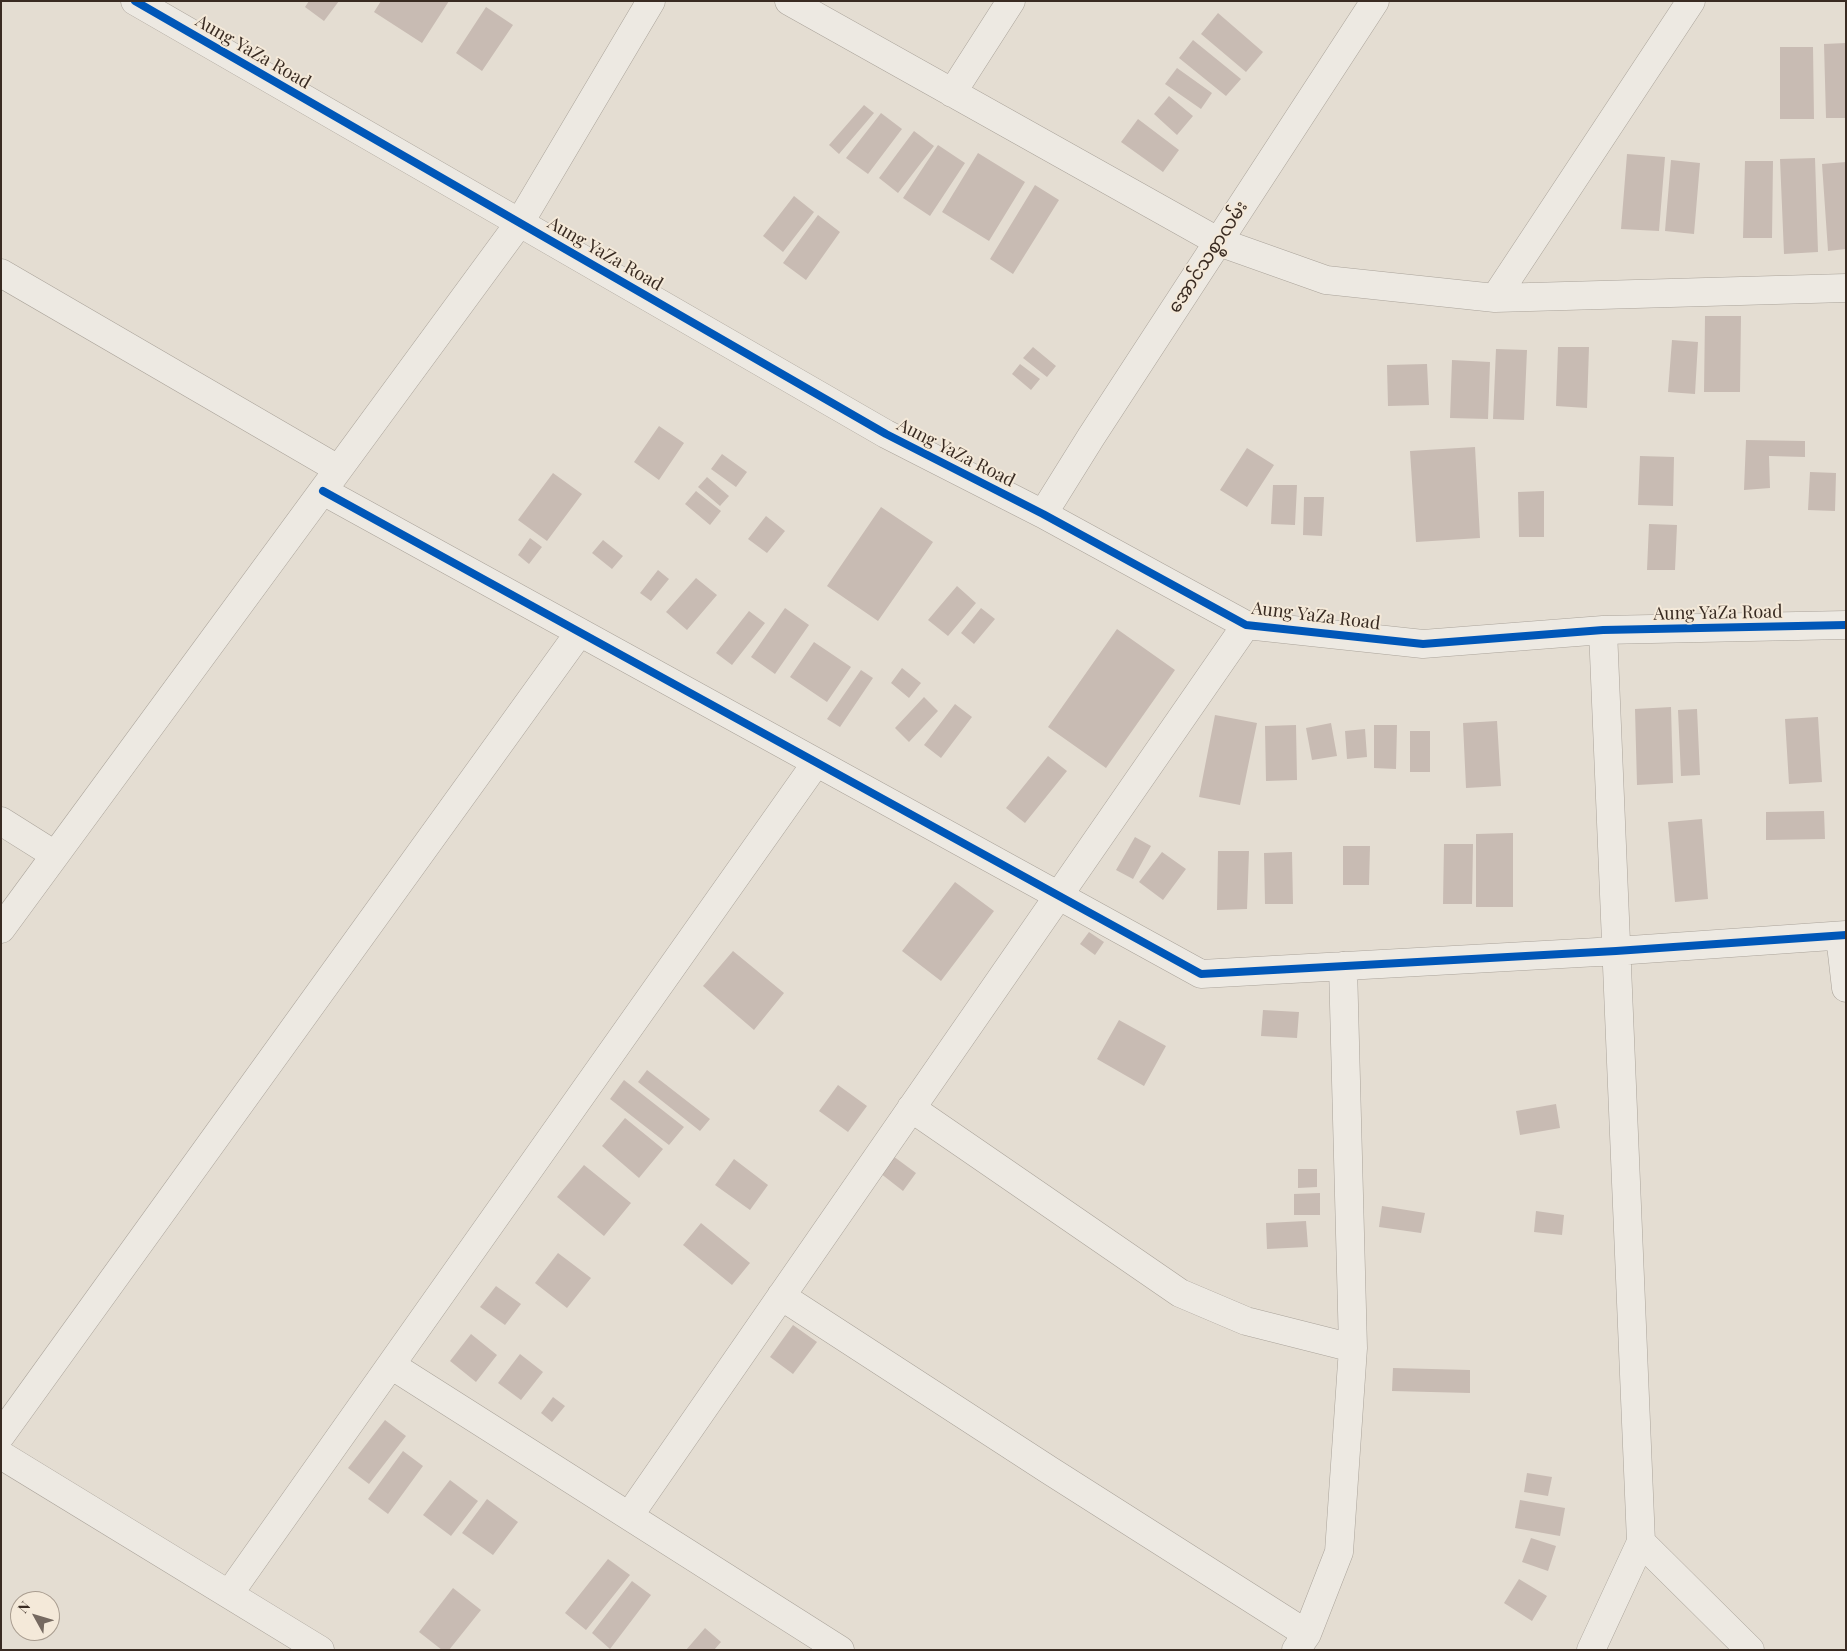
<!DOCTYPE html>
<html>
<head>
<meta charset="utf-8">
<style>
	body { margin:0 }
	#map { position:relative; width:1847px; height:1651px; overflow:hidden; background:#e4ddd2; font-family:"Playfair Display",serif }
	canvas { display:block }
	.frame { position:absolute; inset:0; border:2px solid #392b22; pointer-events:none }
	.north { position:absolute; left:10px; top:1591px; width:50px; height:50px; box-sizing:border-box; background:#f4e9d9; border:1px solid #a99d90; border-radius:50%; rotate:309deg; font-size:14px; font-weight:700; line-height:20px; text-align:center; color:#392b22 }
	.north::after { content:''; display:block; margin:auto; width:18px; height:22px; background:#756960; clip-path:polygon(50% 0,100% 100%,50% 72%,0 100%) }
</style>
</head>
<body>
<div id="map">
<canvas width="1847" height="1651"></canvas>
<div class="frame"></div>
<div class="north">N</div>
</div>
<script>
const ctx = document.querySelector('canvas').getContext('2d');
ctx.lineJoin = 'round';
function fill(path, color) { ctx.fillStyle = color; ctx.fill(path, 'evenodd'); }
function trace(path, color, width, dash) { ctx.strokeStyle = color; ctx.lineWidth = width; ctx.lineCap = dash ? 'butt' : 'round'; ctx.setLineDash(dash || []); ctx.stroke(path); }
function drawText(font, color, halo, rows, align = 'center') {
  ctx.font = font + ' "Playfair Display","Noto Sans Myanmar",serif'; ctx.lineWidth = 4; ctx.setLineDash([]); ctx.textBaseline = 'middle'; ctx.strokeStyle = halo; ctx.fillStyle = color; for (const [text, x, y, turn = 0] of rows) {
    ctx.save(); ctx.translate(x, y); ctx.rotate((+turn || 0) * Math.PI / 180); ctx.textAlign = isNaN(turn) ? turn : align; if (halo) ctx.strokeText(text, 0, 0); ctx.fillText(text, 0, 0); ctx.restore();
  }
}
fill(new Path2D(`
	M309,1H339L324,21L305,7Z
	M381,1H449L422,43L374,12Z
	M486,7L513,25L482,71L456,53Z
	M1218,13L1263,52L1246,72L1201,34Z
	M1193,40L1241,79L1226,96L1179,58Z
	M1846,43V118H1826L1824,44Z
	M1780,47H1813L1814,119H1780Z
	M1177,68L1212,93L1201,109L1165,84Z
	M1169,96L1193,116L1177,135L1154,114Z
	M864,105L874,113L839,154L829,145Z
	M881,113L902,129L868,174L846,158Z
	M1138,119L1179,150L1163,172L1121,142Z
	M914,131L934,146L898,193L879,178Z
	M938,145L965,163L930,216L903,198Z
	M978,153L1025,182L989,241L942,212Z
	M1627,154L1665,157L1659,231L1621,229Z
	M1815,158L1818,252L1784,254L1780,159Z
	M1671,160L1700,163L1694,234L1665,231Z
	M1745,161H1773L1772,238H1743Z
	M1846,162V249L1828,251L1822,164Z
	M1035,185L1059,200L1013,274L990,259Z
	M794,196L814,212L783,252L763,236Z
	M818,215L840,232L806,280L783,263Z
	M1705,316H1741L1740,392H1704Z
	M1672,340L1698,342L1695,394L1668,392Z
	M1033,347L1056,366L1047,377L1023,358Z
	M1558,347H1589L1587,408L1556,406Z
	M1496,349L1527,350L1524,420L1493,419Z
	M1452,360L1490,362L1488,419L1450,418Z
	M1020,364L1040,379L1031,390L1012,374Z
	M1427,364L1429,405L1388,406L1387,365Z
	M659,426L684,443L659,480L634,462Z
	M1746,440L1805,441V457L1769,456L1770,488L1744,490Z
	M1475,447L1480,538L1416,542L1410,451Z
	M1247,448L1274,465L1247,507L1220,490Z
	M722,454L747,472L736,487L711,469Z
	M1640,456L1674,457L1673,506L1638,505Z
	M1810,472L1836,473L1835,511L1808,510Z
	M553,473L582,494L547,541L518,520Z
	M707,477L729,496L720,506L698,487Z
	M1273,485H1297L1295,525L1271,524Z
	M696,491L721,511L710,525L685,504Z
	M1544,491V537H1519L1518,492Z
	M1304,497H1324L1322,536L1303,535Z
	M881,507L933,542L878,621L827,586Z
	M766,516L785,531L767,553L748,539Z
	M1649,524L1677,525L1675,570H1647Z
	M530,538L542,547L529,564L518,555Z
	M603,540L623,556L612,569L592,553Z
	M658,570L669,579L651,601L640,593Z
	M696,578L717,595L687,630L666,612Z
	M957,586L976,603L948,636L928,620Z
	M785,608L809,625L775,674L751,657Z
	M981,608L995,619L974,644L961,633Z
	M749,611L765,623L732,665L716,653Z
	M1117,629L1175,670L1106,768L1048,727Z
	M814,642L851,667L827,702L790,677Z
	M902,668L921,683L909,698L891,683Z
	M861,670L873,678L840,727L827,719Z
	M924,697L938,711L909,742L895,728Z
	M955,704L972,717L941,758L924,745Z
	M1671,707L1673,783L1637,785L1635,709Z
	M1697,709L1700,775L1681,776L1678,710Z
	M1215,715L1257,723L1240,805L1199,797Z
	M1818,717L1822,782L1789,784L1785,719Z
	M1497,721L1501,786L1466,788L1463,723Z
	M1331,723L1337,756L1312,760L1306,728Z
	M1296,725L1297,780L1266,781L1265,726Z
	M1374,725H1397L1396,769L1374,768Z
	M1365,729L1367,757L1347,759L1345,731Z
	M1410,731H1430V772H1410Z
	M1048,756L1067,771L1025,823L1006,808Z
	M1824,811L1825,839L1766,840V812Z
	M1702,819L1708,899L1675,902L1668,822Z
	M1513,833V907H1476V834Z
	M1135,837L1151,846L1133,879L1116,870Z
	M1444,844H1473L1472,904H1443Z
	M1343,846H1370L1369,885H1343Z
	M1218,851H1249L1247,909L1217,910Z
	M1162,852L1186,869L1163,900L1139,882Z
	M1292,852L1293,904H1265L1264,853Z
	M955,882L994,911L941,981L902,951Z
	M1089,932L1104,942L1095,955L1080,944Z
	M733,951L784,993L754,1030L703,986Z
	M1263,1010L1299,1012L1297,1038L1261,1036Z
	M1119,1020L1166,1046L1144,1086L1097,1059Z
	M647,1070L710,1119L700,1131L638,1082Z
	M624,1080L684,1127L669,1145L610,1099Z
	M838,1085L867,1106L848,1132L819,1111Z
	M1556,1104L1560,1128L1520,1135L1516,1111Z
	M625,1118L663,1149L639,1178L602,1146Z
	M893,1156L916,1173L903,1191L880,1173Z
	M734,1159L768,1185L750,1210L715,1185Z
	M584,1165L631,1203L604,1236L557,1197Z
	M1298,1169H1317V1187L1298,1188Z
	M1320,1193V1215H1294V1194Z
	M1382,1206L1425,1213L1421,1233L1379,1227Z
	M1536,1211L1564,1215L1562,1235L1534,1232Z
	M1306,1221L1308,1247L1267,1249L1266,1223Z
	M701,1223L750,1263L732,1285L683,1245Z
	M558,1253L591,1278L567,1308L535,1283Z
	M496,1286L521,1304L505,1325L480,1307Z
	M793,1325L817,1342L793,1374L770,1357Z
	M471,1334L497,1355L476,1382L450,1361Z
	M520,1354L543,1372L521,1400L498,1383Z
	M1393,1368L1470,1370V1393L1392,1391Z
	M553,1397L565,1406L552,1422L541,1413Z
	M385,1420L406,1436L369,1484L348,1468Z
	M403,1451L423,1466L388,1514L368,1499Z
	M1527,1473L1552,1477L1548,1496L1524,1492Z
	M450,1480L478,1501L451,1536L423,1515Z
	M487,1499L518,1522L493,1555L462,1533Z
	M1520,1500L1565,1508L1560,1536L1515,1528Z
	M1531,1538L1556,1546L1548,1571L1522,1562Z
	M608,1559L630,1575L586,1630L565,1613Z
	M1519,1579L1547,1596L1532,1621L1504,1603Z
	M632,1581L651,1595L610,1649L592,1633Z
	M453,1588L481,1610L449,1650H442L419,1632Z
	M705,1628L721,1642L714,1650H686Z`), '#c8bbb3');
const minor = new Path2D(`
	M135,1L886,434L1043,514L1246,625L1423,644L1603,630L1846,625
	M789,1L1219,242L1326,280L1495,298L1846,288
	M952,93L1011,1
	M1,273L338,469
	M1495,298L1691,1
	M323,491L1201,974L1616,951L1846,935
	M1043,514L1091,437L1375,1
	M1,821L55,855
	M1,929L520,222L651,1
	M1840,936L1846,988
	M911,1108L1180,1293L1246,1321L1353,1348
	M781,1296L1049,1470L1307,1634
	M391,1365L840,1650
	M1,1435L579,633
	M1,1455L320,1650
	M629,1516L1246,625
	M1641,1542L1750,1650
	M229,1594L816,763
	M1296,1650L1307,1634L1339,1552L1353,1348L1343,966
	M1591,1650L1641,1542L1603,630`);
trace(minor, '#aaa39a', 29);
trace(minor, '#ede9e2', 28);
trace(new Path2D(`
	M135,1L886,434L1043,514L1246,625L1423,644L1603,630L1846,625
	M323,491L1201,974L1616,951L1846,935`), '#0057b8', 8);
drawText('18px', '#392b22', '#f4e9d9', [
	["Aung YaZa Road",253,52,30],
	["Aung YaZa Road",605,254,30],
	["အောင်သစ္စာလမ်း",1208,257,-57],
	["Aung YaZa Road",956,453,27],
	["Aung YaZa Road",1718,613,-1],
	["Aung YaZa Road",1316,616,7]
]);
</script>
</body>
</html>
